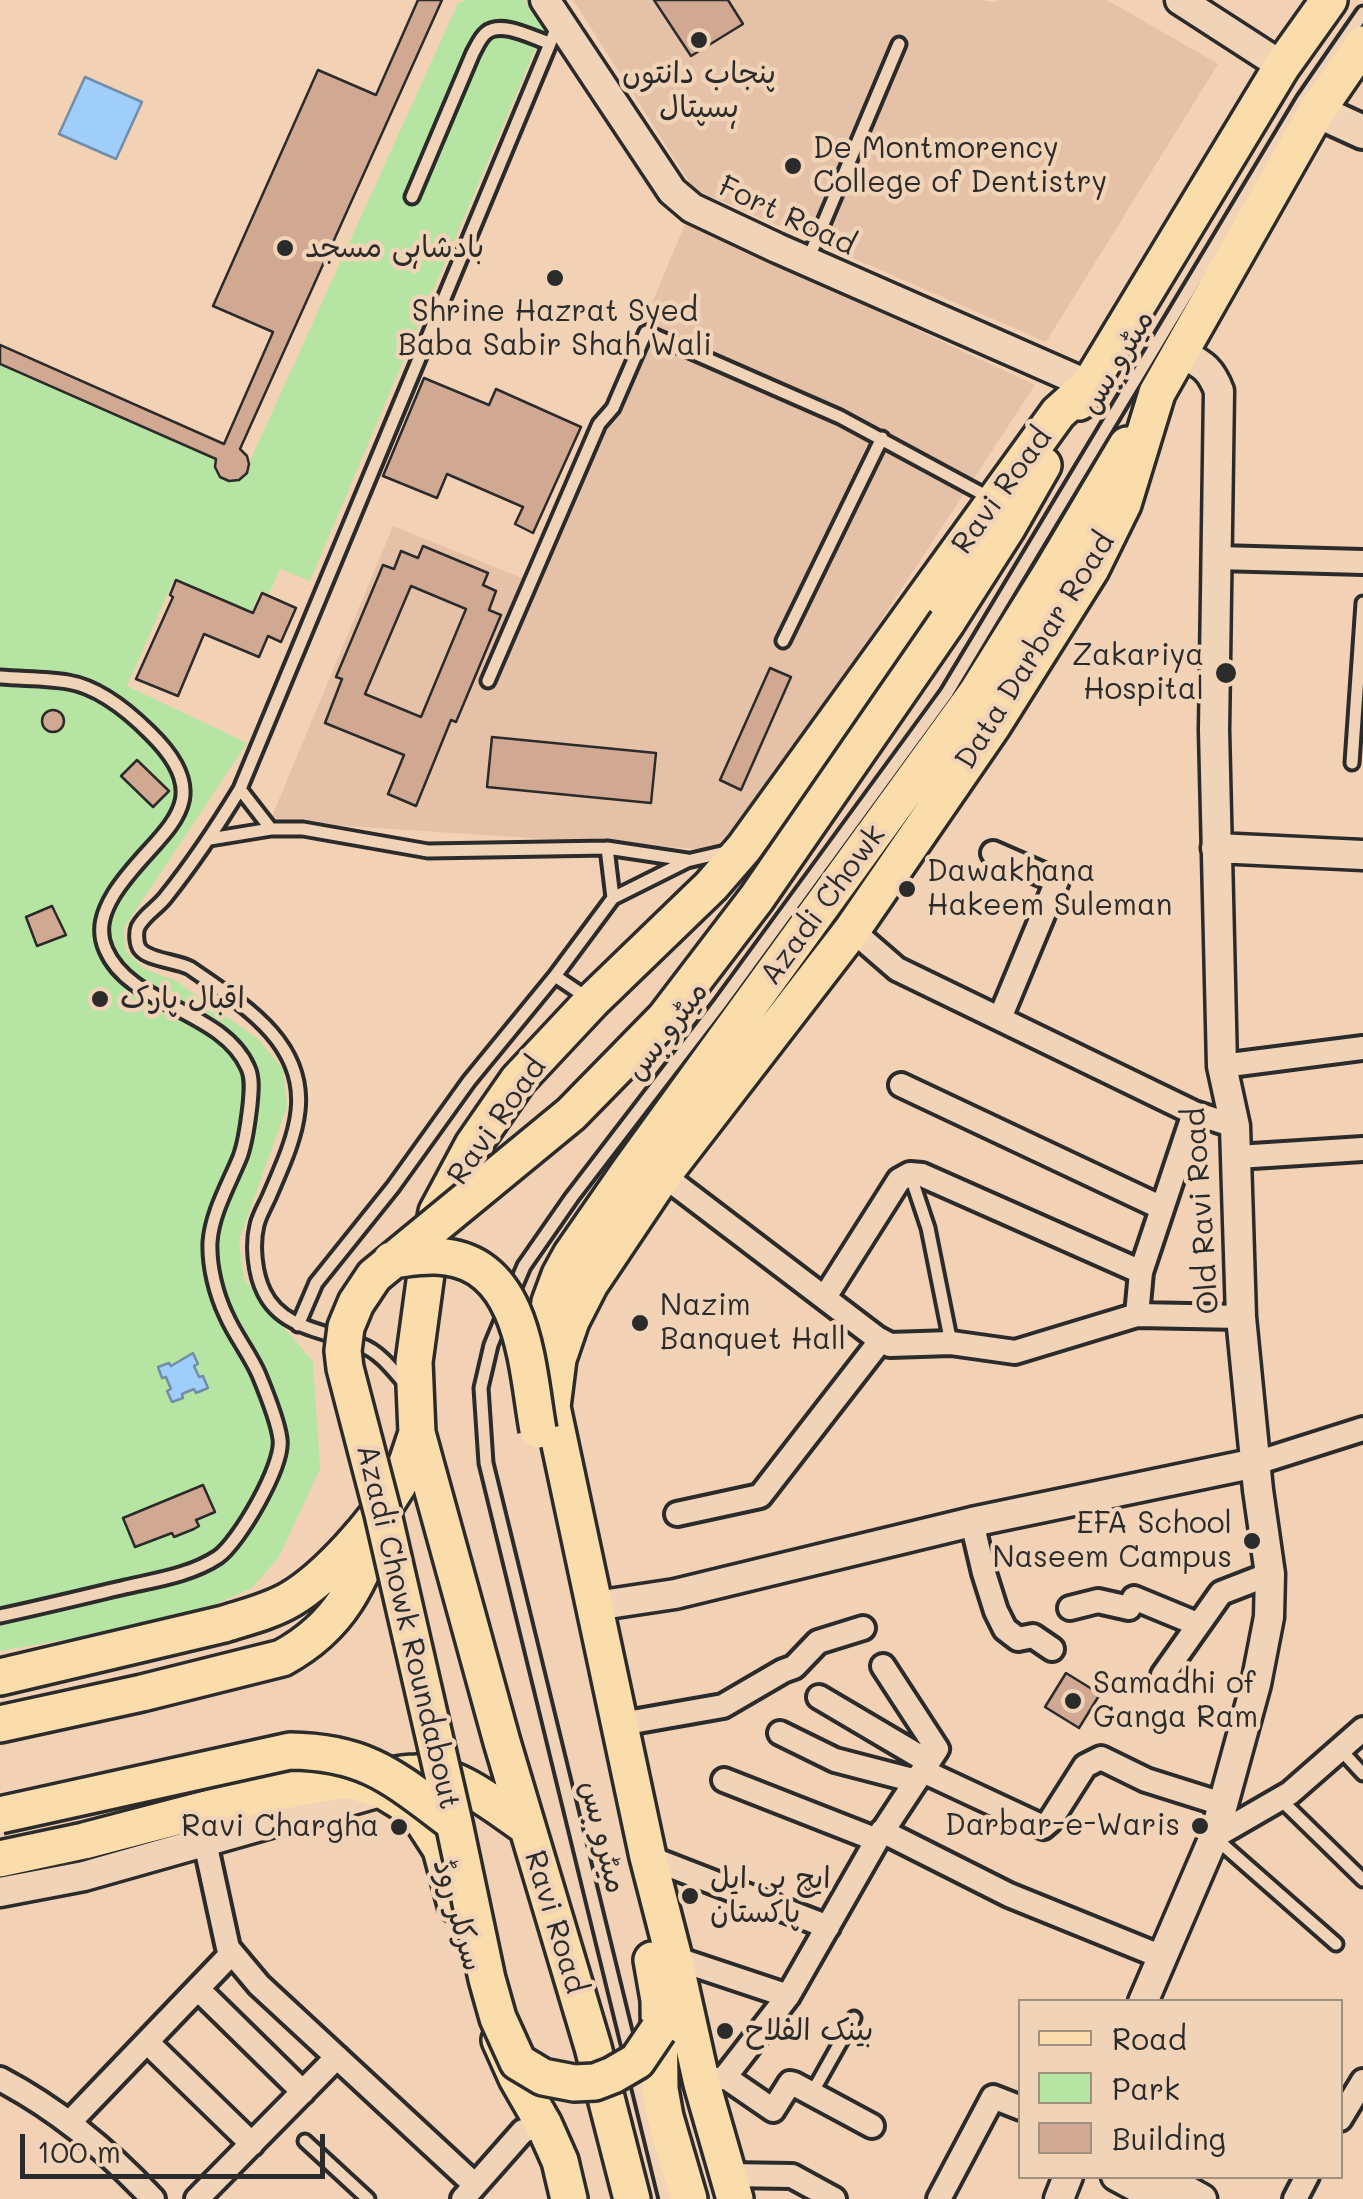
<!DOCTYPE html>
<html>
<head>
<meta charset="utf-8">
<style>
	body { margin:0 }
	#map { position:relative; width:1363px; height:2199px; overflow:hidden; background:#f3d1b5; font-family:Mali,sans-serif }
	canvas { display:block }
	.legend { position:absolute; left:1018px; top:1999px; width:325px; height:180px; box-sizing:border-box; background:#f1d3b7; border:2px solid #a2907f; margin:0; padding:12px 18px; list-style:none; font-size:30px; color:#2b2b2b }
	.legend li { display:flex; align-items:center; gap:20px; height:50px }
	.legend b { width:50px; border:2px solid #a2907f }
	.scale { position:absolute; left:20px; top:2134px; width:305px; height:45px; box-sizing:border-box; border:5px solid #2b2b2b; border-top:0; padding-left:12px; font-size:30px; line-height:35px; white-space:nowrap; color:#2b2b2b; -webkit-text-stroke:8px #f1d3b7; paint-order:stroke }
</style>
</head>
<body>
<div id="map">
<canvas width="1363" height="2199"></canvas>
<ul class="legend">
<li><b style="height:12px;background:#fbddab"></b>Road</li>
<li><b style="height:28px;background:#b6e5a3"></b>Park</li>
<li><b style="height:28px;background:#d1a891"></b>Building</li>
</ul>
<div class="scale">100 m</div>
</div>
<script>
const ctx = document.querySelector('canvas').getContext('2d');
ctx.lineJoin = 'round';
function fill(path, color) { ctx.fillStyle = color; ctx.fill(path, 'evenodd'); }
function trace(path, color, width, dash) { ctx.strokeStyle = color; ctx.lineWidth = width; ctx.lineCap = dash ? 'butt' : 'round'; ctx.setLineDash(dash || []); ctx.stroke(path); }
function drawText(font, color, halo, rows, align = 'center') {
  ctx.font = font + ' Mali,"Playpen Sans Arabic",sans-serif'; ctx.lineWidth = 9; ctx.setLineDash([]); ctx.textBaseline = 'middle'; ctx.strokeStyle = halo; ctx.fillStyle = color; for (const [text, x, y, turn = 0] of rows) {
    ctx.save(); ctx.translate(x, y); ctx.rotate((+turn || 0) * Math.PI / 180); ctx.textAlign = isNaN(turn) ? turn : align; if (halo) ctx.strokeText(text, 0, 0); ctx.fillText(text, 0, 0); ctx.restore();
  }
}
fill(new Path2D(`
	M573,0H981L992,2L1000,0H1107L1218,64L1046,342L694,189Z
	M686,222L1035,385L730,851L270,821L393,526L534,583Z`), '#e5c2a7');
fill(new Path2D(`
	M466,0H524L544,29L310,581L280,569L269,594L260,591L252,611L174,579L127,686L247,743L124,928L125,950L143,968L176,981L258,1039L283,1069L287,1106L285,1112L239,1240L244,1279L313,1362L320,1469L279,1557L252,1588L183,1619L0,1651V364L216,459C215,485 243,489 249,463L458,3Z`), '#b6e5a3');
const water = new Path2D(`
	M85,77L142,102L116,159L59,134Z
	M193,1353L198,1364L194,1366L199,1377L203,1376L208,1388L196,1393L194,1389L182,1394L183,1398L172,1402L167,1391L171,1389L166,1377L162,1378L158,1367L169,1363L171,1366Z`);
fill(water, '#a0cefb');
trace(water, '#718da8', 2.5);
const building = new Path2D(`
	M418,0H442L240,449L247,456L249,464L247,473L239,480L229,481L220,477L215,467L216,459L0,364V345L224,444L273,332L213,306L318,70L376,95Z
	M654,0H728L743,24L691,56Z
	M424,378L489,405L496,389L581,427L533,533L515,524L523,507L447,474L437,498L383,476Z
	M423,546L488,573L483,585L496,591L489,610L501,615L456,722L451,720L416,806L388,794L404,755L325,723L342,679L336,677L383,565L394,569L401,551L418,558ZM411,586L466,609L421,717L365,694Z
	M176,580L253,613L262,593L296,608L281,642L268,636L259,657L204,634L178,696L136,679L173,597L170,595Z
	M770,668L791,677L741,790L720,780Z
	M42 721a11 11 0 1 1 22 0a11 11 0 1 1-22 0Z
	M492,737L656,753L651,803L487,787Z
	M137,760L169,791L153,807L121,776Z
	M52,906L66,935L37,946L26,917Z
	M203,1485L215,1512L196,1520L199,1526L194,1529L174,1537L172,1533L135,1547L123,1518Z
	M1066,1673L1100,1694L1079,1728L1045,1707Z`);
fill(building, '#d1a891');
trace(building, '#2b2b2b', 2.5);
const service = new Path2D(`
	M412,197L473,53C477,46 480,38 486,33C501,20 533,38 549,43
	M807,262L899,44
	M783,641L882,438
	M0,677C22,679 46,678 68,682C98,687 129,712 150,733C226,807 153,832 114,894C103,912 97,930 106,950C130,1006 223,1010 248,1068C253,1079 251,1093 250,1105C248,1122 246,1141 240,1157C229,1184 212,1213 210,1242C209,1266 216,1294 226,1315C235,1336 250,1354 259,1375C266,1392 278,1421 280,1439C284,1465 239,1542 218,1557C191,1575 156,1580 125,1587C83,1597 42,1607 0,1616
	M488,681L599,424L613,408L646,332L840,417L990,498
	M1352,763L1363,603
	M240,789L271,829
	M210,839L271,829H303L428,851L607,848L687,860
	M607,848L613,898
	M555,976L589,999
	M910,1174L928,1228L951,1343
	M512,1294L524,1266L572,1197L720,1004L947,693L1303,100L1363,13
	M505,1311L491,1345L481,1388L486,1463L666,2199
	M298,1325L316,1283L393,1187L469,1081L555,976L613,898L687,861L730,851
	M406,1385C393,1370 380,1352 361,1345C328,1331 282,1330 264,1292C255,1274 252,1245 257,1225C259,1216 265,1206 269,1197C280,1171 295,1140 298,1111C306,1041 240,1003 190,968C177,961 148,960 140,949C136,944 136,932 138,927C144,915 157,908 165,898C193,863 217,827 240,789L559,22
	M1340,1749L1363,1774
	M1280,1799L1363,1880
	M1214,1837L1336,1944
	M812,2093L854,2018
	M305,2141L368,2199`);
const minor = new Path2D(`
	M1218,558L1363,562
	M993,853L1057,881L1000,1018
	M852,930L897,969L1194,1113L1235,1126
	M1222,1066L1363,1048
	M901,1085L1162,1208
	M1237,1157L1363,1149
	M663,1175L877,1338L890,1345L951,1343L1015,1352L1137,1315L1241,1317
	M825,1297L899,1180L910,1174L922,1175L1141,1272
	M1137,1315L1141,1272L1194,1113
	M1256,1463L1363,1429
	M677,1514L760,1496L881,1340
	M972,1522L984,1573L996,1611L1005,1629L1018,1639L1033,1636L1052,1649
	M1070,1608L1098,1601L1129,1608L1134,1598L1197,1624
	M1163,1675L1221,1593L1270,1574
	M819,1697L929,1762
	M621,1724L723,1706L783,1671L794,1667L818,1642L863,1628
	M780,1733L835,1760L916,1781
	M923,1771L1043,1827L1050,1821L1085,1766L1101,1758L1146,1780L1222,1804
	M724,1780L877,1840
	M882,1831L1009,1895L1162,1957
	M1214,1837L1290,1793L1363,1729
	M205,1842L228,1948L259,1985L475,2185
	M648,1857L828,1927
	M674,1958L788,1996
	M198,1989L303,2092
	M147,2042L252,2144
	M725,2077L788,1996L877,1840L937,1749L883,1666
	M0,2079C57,2109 109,2152 153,2199
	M711,2081L725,2077L773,2110L790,2083L794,2084L872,2126
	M1340,2119L1363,2081
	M69,2123L232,1953
	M729,2175L792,2176L834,2199
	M197,2199L337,2057
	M463,2199L523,2131L544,2125
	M939,2199L993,2097L1021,2108
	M1295,2199L1307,2176`);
const tertiary = new Path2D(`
	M545,0L672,191L692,208L777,248L1089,385
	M1180,0L1282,66
	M1216,848L1363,855
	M595,1606L675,1594L972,1522L1256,1463
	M0,1892L84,1876L384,1791
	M1143,2002L1214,1837L1256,1684L1269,1617L1270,1574L1258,1490L1241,1317L1235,1126L1222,1066L1214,730L1219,391C1210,367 1201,364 1180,352
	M1116,2176L1159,2199
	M1161,2176L1202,2199
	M1059,2199L1068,2176`);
const secondary = new Path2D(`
	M1317,111L1363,132`);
const primary = new Path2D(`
	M1079,402L1282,66L1329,0
	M947,622L1007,528L1043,465
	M542,1360L550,1302L560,1275L571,1255L630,1170L977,692L1051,573L1127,445
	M0,1677L224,1624C246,1617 271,1611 291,1599C328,1577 376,1522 398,1485C406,1469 411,1450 417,1433
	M0,1724L142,1693L282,1658C341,1626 360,1582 381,1521
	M368,1780C383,1778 400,1773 415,1773C457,1772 494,1805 527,1827
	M0,1859L84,1841L256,1796L339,1781L355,1782L384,1791L402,1802L421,1818L441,1849L456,1905
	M652,1960L659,2000L660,2089L665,2117L689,2199
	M500,2040L517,2078L544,2125L560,2161L569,2199
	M632,2199L593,2047L502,1742L417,1433L414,1362L428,1259L437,1212L473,1145L518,1080L592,1001L711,886L744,848L1058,413L1089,385
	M735,2199L702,2084L674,1958L648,1857L552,1407L558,1359L571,1321L590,1284L663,1175L852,930L993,725L1091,569L1123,504L1157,393L1317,111L1363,44`);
trace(service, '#2b2b2b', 19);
trace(minor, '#2b2b2b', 30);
trace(tertiary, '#2b2b2b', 35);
trace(secondary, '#2b2b2b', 40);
trace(primary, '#2b2b2b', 42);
trace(service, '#f1d3b7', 11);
trace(minor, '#f1d3b7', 22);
trace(tertiary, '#f1d3b7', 28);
trace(secondary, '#f1d3b7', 32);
trace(primary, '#fbddab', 35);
const primaryBridge = new Path2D(`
	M391,1260C409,1258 428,1254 446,1257C525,1267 527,1369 538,1430
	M0,1815L290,1751C368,1752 395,1779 454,1823
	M658,2030L637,2061L613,2075L595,2082L574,2083L543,2077L518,2062L498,2018L487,1979L454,1823L383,1514L345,1368L343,1351L346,1327L356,1303L374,1276L571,1114L665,1018L756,899L947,622`);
trace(primaryBridge, '#2b2b2b', 42, []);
trace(primaryBridge, '#fbddab', 35);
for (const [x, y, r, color] of [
	[699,40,10,"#2b2b2b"],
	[793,166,10,"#2b2b2b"],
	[285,248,10,"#2b2b2b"],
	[555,278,10,"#2b2b2b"],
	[1226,673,12,"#2b2b2b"],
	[907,889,10,"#2b2b2b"],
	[100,999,10,"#2b2b2b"],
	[640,1323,10,"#2b2b2b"],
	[1252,1541,10,"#2b2b2b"],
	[1073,1701,10,"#2b2b2b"],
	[1200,1826,10,"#2b2b2b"],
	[399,1827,10,"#2b2b2b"],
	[690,1896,10,"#2b2b2b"],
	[725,2031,10,"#2b2b2b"]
]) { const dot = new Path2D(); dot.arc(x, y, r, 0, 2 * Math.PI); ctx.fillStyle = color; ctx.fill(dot); trace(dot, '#f1d3b7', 4); }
drawText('30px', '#2b2b2b', '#f1d3b7', [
	["پنجاب دانتوں",699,74,"center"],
	["ہسپتال",699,108,"center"],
	["De Montmorency",813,149],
	["College of Dentistry",813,183],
	["بادشاہی مسجد",305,248],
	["Shrine Hazrat Syed",555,312,"center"],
	["Baba Sabir Shah Wali",555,346,"center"],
	["Zakariya",1204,656,"right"],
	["Hospital",1204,690,"right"],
	["Dawakhana",927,872],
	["Hakeem Suleman",927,906],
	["اقبال پارک",120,999],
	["Nazim",660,1306],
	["Banquet Hall",660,1340],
	["EFA School",1232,1524,"right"],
	["Naseem Campus",1232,1558,"right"],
	["Samadhi of",1093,1684],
	["Ganga Ram",1093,1718],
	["Darbar-e-Waris",1180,1826,"right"],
	["Ravi Chargha",379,1827,"right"],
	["ایچ بی ایل",710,1879],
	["پاکستان",710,1913],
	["بینک الفلاح",745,2031]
], 'left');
drawText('30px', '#2b2b2b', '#f1d3b7', [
	["Fort Road",787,216,25],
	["میٹرو بس",1117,362,-59],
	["Ravi Road",1002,491,-54],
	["Data Darbar Road",1035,651,-58],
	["Azadi Chowk",823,905,-54],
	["میٹرو بس",667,1031,-53],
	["Ravi Road",497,1121,-55],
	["Old Ravi Road",1202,1211,-94],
	["Azadi Chowk Roundabout",408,1627,77],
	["میٹرو بس",603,1837,76],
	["سرکلر روڈ",458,1915,74],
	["Ravi Road",555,1922,73]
]);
</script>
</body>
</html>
